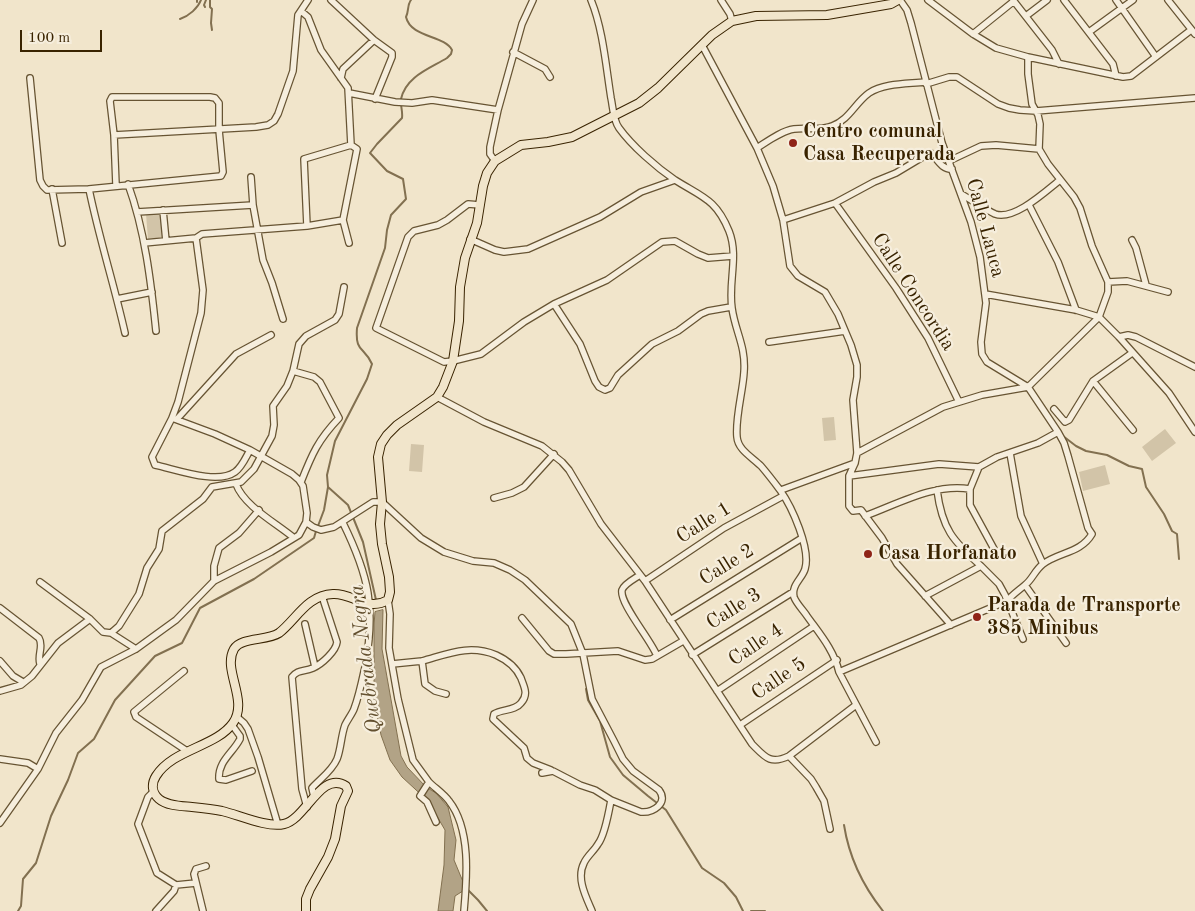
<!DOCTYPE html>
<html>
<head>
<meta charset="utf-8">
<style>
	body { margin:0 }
	#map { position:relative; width:1195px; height:911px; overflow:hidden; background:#f1e5cb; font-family:"Old Standard TT",serif }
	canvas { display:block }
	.scale { position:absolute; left:20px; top:30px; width:82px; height:22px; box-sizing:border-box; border:2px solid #392300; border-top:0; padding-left:6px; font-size:15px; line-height:18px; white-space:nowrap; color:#392300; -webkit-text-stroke:4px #f6eedd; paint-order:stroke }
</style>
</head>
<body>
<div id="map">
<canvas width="1195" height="911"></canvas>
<div class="scale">100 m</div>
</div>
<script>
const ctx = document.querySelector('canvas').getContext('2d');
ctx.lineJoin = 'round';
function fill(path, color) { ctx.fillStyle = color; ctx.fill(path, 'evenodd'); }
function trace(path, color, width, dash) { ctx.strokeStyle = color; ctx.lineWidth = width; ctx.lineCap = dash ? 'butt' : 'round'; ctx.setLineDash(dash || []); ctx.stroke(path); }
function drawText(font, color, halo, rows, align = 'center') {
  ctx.font = font + ' "Old Standard TT",serif'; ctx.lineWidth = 4.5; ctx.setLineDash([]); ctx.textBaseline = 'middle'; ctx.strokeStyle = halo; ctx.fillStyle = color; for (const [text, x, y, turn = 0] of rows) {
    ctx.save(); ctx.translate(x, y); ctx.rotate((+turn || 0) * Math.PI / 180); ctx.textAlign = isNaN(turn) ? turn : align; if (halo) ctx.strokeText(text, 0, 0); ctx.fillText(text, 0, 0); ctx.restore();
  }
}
fill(new Path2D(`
	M161,212L164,237L148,239L146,214Z
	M834,417L836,440L824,441L822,418Z
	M1165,429L1176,443L1152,461L1142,447Z
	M411,444L424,445L422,472L409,471Z
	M1105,465L1110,484L1083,491L1079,472Z`), '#d2c4a8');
const water = new Path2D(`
	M383,610L382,649L401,756L407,767L426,787L436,793L448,807L456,840L454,860L466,889L455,896L453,911H438L444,865L445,830L428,801L402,777L390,760L381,735L376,710L374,687V625L375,612Z`);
fill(water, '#b2a386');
trace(water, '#827050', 1);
trace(new Path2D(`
	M210,0V7L212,9L211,23L212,30
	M197,2V0
	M205,7L204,5L206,0
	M180,19C189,16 198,8 201,0
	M1063,436L1076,446L1086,451L1107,455L1129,466L1142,469L1146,487L1164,514L1172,531L1177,534L1179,559
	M328,487L348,505L363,542L376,600
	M318,526L324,510L328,487L327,475L335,441L367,379L372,364C364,346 355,353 357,328L385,248L387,230L391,215L406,199L403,179L387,171L370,153L377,144L402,118C403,111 400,105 401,99C406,76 431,68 447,58L451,54L452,50C444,35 411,38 406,17C409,11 407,5 411,0
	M586,689L588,700L600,721L610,757L623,775L648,796L666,810L702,868L724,883L736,897L743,911
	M844,825C849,857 863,886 883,911
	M467,889L478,900L487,911
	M18,911L21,906L23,879L36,863L51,816L68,780L78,753L94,739L115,700L155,656L182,643L200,608L254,579L314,538L316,531
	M751,911H765`), '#827050', 2);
const minor = new Path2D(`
	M331,0L374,40L392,53V57L375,99
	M591,0C603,29 606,67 611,98C613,107 613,120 619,128C632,146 656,167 675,180C702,197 716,199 729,231C739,256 728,282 732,308C735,331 746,346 744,372C743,391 735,418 737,437C738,450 752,457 761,466C767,473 774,482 780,490C792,507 811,549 805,569C802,579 791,585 794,597C796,603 803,610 807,616C819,633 834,650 839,672L876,742
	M721,0L730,14L732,21
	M928,0L973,34L996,48L1028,57L1123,77L1131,76L1191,30
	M1013,0L1052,50L1059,64
	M1064,0L1113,64L1116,76
	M1116,0L1156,57
	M1168,0L1195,34
	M301,11L308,17L321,50L348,88L351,145L357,149L343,220L349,243
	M1026,16L1047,0
	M1089,32L1133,0
	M973,34L1014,1
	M702,45L757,148L773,186L783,220L790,266L798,276L825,292L838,314L851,345L857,365V377L853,400L857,453L855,463L849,476V506L853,511L861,510L882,538L897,564L951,625
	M513,52L545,69L550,77
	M30,78L40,180L43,186L47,190L89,189L221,176L223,172L219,130V103L215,98L210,97H112L110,101L114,135L116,185
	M341,78L343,69L374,40
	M926,84L949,77H957L998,104L1009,108L1020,110L1036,111L1195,98
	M349,93L395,102L412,103L432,100L498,110
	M114,135L256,127L268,125L274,121L278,114L293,71L298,15L308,0
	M757,148C768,141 781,131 794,129C807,127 820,131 832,126C849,120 855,103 869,93C884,83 908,84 925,82
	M495,161L490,154V147L498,110L522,24L533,0
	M949,161L981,146L996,145L1039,149
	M251,177L253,205L263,260L272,283L283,319
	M128,184C145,231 151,282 156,331
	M52,189L62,243
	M89,189C99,238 114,284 125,333
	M961,194C972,200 984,209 995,214C1014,221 1046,191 1060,180
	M835,203L896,288L928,338L959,402
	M480,205L468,204L447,220L438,225L414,231L408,237L376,328L444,362L453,361L481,354L524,322L554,304L607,280L662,242L675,241L698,254L708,258L733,256
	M1029,205L1058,262L1076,310
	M163,210L166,241
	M137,212L253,205
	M783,220L835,203L874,182L896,173L926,155L931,153C938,160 941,169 952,169
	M307,226L304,159L351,145
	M196,238L203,290L201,313L178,402L172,418L152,457L155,465C175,469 217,485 235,472C242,467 246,457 250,450
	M470,239L495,250L504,252L528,249L600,217L641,192L675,180
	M1132,240L1136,248L1146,285
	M144,243L196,238L202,234L307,226L343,220
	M1108,282L1127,281L1168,292
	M985,294L1076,310L1099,317L1119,337L1169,393L1195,432
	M117,299L152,292
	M554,304L580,344L595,381L599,387L605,390L610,388L618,375L652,344L678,331L701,314L708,311L731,307
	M1119,337L1128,335L1136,337L1195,367
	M769,342L845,331
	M293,371L314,377L320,382L339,418C318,440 312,454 301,482
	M1093,381L1133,430
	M437,397L484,422L542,446L562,462L569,470L601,524L645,581L752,744C765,757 770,765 789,756L856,705
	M1054,409L1065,422L1069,420L1093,381L1132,353
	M177,419L236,354L271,335
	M857,453L943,407L982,395L1028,387L1099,317L1108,292V282L1092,246L1080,208L1074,197L1048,164L1039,149L1040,124L1038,115L1032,104L1028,74V57
	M1010,453L1021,516L1043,564
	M979,467L970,489V505L994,549
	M849,476L939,464L979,467L997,457L1038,443L1058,432
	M236,484C244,506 276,523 294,538
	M781,490L855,463
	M494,498L512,493L524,487L554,454
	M865,516C898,504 934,483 970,489
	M306,522L313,527L321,530L334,527L373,502H382L421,538L444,552L473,561L494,563L510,570L525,580L571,624L583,654L592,699L614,741L623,759L633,771L659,790C669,803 653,813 641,812L611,800L595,790L580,785L553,771L542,773
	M981,566L999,584L1005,595L1023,639
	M640,575C634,579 624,584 622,590C619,603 651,640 657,656
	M214,581V566L219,548L239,533L259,510
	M645,581L724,528L783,496
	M40,582L90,619L103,632L111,633L136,649
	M1025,585L1066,643
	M925,596L981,566C953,541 942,529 937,490
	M388,600L390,614L389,648L398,699L413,760L429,782L420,796L427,802L436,822
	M0,608L39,638C44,646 37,655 40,664
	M522,618L549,651L554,654H566L618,651L645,660L652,659L683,641
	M670,620L802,538
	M305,624L315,667
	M111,633L119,626L139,594L147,568L159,549L162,531L203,499L212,487L241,482L254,469L272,436L274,425L273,406L287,386L293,371L299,344L306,336L335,320L339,314L344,287
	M692,655L793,592
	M0,661L13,676L23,682
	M422,661C448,654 469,644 496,655C507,660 516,667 521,678C524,687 529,694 521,703C515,711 502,709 494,714L493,719L524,748L527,758L533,763L551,770
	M392,664L422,661L425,684L435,691L446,694
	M184,671L134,712L136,717L187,751
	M839,672L1007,601C1013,594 1018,591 1025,585C1032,580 1035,570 1043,564C1059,552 1081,553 1092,534L1088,528L1068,456L1064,443L1058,432L1028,387L987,362L982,354L981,342L986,303L980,257L971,222L942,143L911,23L907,10L900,0
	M0,691L21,685L32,676L58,643L90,619
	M717,691L814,626
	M237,717L244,723L248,729L258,757L278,825
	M232,725L240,736V739C233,753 218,761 219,779L226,780L252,771
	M740,725L837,660
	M789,756L811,779L816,787L824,801L830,829
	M0,759L28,763L38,769
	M429,782C435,788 444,794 449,801C471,829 467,877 464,911
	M153,792L148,797L138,824L157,873L176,885L174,891L156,911
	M314,797L312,788C320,779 332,771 337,759C341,749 341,736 345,725C348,719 352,714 354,709C359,696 362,681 365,667C376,608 369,576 343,523
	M307,807L302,789L292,677C298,669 304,672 313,668C322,664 336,651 337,642L322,596
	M0,823L38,769L56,733L82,700L101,667L136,649L176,620L214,581L271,552L299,535L306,522L307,513L303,486L299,480L292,474L250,450L215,434L172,418
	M176,885L196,883
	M203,911L194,874L196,869L206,866
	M592,911C586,897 576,878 584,863C587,856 594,851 598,844C605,835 609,811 611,800`);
const major = new Path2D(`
	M306,911V899L310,889L328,857L335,839L341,806L348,791L346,786C321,770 306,819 284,824C267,828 239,815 222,811C212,809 202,808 192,807C182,806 167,806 159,799C152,793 151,784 156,776C173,749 216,747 233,723C249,700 222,670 234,649C241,637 267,641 279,633C296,620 307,595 333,594C353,593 367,612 388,600L390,592L389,577L382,544L380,524L382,502L378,457L381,444L387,435L397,425L437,397L443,387L453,361L459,321L460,287L465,258L477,223L483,186L487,173L495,161L521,145L548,142L572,137L639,103L658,88L712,35L732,21L756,16L827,15L891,4L898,0`);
trace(minor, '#675433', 8);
trace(major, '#392300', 10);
trace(minor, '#f6eedd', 5.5);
trace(major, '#f1e5cb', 8);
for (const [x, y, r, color] of [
	[793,143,5,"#8f2418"],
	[868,554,5,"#8f2418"],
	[977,617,5,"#8f2418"]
]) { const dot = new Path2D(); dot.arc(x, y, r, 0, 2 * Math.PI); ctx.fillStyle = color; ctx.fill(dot); trace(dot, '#f6eedd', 2); }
drawText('bold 20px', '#392300', '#f6eedd', [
	["Centro comunal",803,132],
	["Casa Recuperada",803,155],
	["Casa Horfanato",878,554],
	["Parada de Transporte",987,606],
	["385 Minibus",987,629]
], 'left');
drawText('20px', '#392300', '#f6eedd', [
	["Calle Lauca",985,228,75],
	["Calle Concordia",913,292,57],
	["Calle 1",704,523,-32],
	["Calle 2",727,565,-32],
	["Calle 3",734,609,-32],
	["Calle 4",756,645,-34],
	["Calle 5",779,679,-34]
]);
drawText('italic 21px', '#63502f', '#f6eedd', [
	["Quebrada Negra",366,659,-97]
]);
</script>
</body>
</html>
